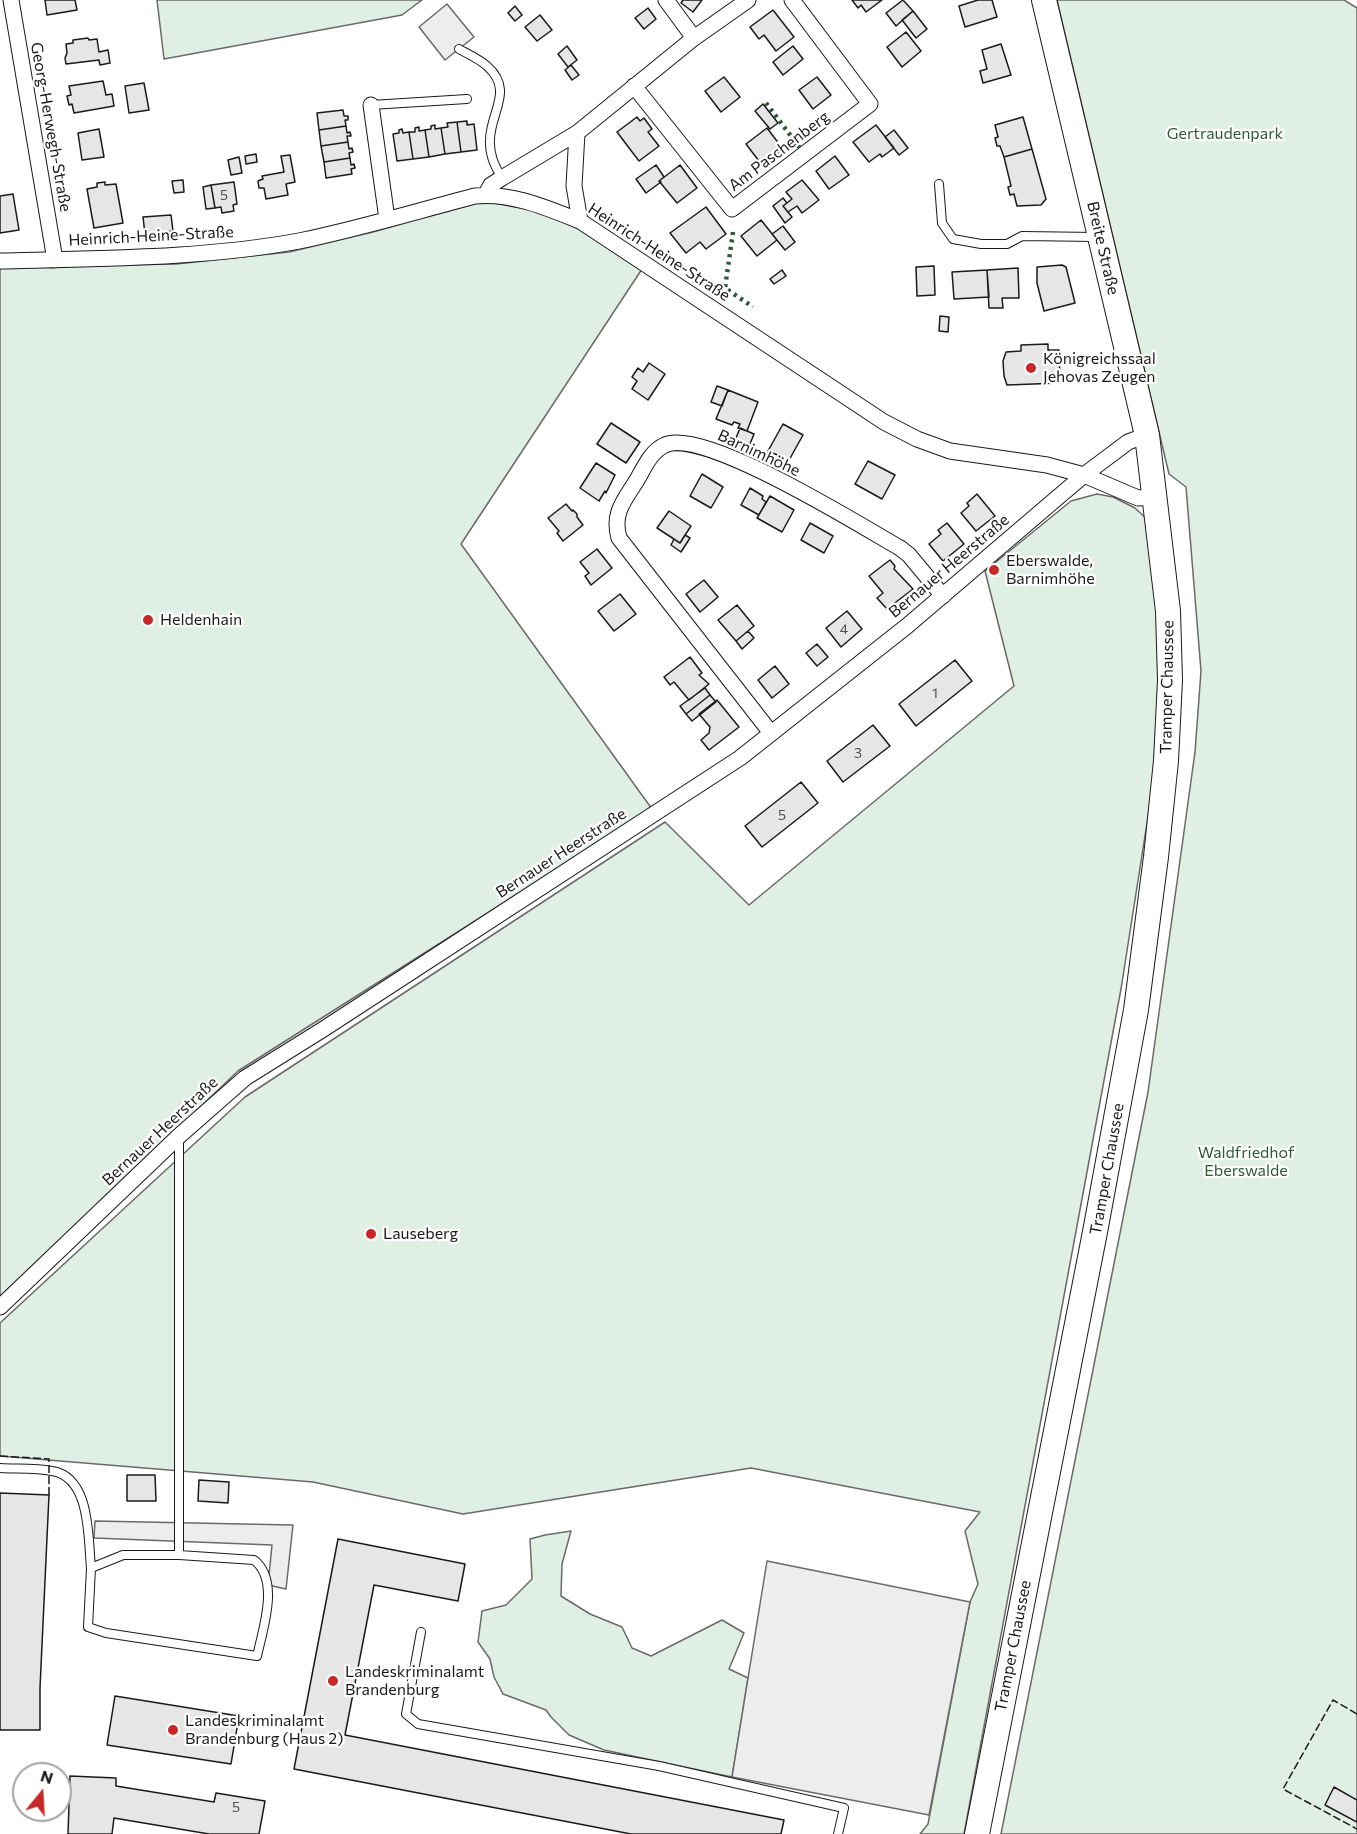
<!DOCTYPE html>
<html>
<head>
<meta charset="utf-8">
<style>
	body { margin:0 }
	#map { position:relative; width:1357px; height:1834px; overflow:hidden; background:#fff; font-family:Commissioner,sans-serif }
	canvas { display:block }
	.north { position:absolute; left:12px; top:1762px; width:60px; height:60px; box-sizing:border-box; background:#fff; border:2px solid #a3a3a3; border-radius:50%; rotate:18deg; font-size:16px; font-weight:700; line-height:24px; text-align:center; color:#1a1a1a }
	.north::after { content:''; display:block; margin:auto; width:21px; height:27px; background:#c62828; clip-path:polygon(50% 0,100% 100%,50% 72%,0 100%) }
</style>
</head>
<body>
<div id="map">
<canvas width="1357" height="1834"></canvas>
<div class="north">N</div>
</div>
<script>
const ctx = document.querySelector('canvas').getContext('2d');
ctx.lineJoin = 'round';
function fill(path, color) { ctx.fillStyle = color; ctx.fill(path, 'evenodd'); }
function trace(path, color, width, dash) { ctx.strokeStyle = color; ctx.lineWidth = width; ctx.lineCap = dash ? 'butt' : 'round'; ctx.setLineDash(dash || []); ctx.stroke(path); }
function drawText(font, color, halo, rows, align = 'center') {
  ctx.font = font + ' Commissioner,sans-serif'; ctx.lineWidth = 4.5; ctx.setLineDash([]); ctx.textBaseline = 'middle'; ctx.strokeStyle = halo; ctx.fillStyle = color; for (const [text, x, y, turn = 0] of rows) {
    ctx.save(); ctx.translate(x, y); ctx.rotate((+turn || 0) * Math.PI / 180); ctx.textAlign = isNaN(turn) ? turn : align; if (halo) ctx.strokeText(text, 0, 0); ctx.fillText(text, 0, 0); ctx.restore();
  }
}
const green = new Path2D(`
	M157,0H422L402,15L164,59Z
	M1057,0H1344L1357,8V1834H1001L1148,1092L1195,752L1201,671L1186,487L1169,474Z
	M484,201L541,212L583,231L642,269L461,544L652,809L238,1071L0,1298V267L176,264L289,252L373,232Z
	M1097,494L1113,497L1135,508L1149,521L1160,575L1158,753L1121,989L964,1834H920L928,1824L970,1602L978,1584L965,1531L980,1512L751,1468L463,1514L313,1482L0,1456V1323L245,1097L665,822L749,905L1014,686L985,571L1071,501Z
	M571,1531L562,1564L561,1596L590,1614L622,1627L632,1648L651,1656L722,1620L744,1633L729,1669L748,1678L732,1777L604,1750L569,1735L551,1717L546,1710L503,1694L494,1677L490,1659L478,1642L482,1611L506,1605L532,1579L530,1539L545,1535Z`);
fill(green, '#e0efe3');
trace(green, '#6a6a6a', 1.5);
const parking = new Path2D(`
	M447,4L474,37L445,60L419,27Z
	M95,1521L293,1525L286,1589L268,1585L272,1545L94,1538Z
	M767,1561L970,1602L929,1815L732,1777Z`);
fill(parking, '#ededed');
trace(parking, '#6a6a6a', 1.5);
const building = new Path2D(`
	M45,0H75L77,10L47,15Z
	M683,0H702L693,12L681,3Z
	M852,0H882L866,12L861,5L858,8Z
	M903,0L913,11L896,26L886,13Z
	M978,0H992L997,17L965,27L959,6Z
	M515,6L522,15L515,21L508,13Z
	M648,8L656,19L644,29L635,18Z
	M773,10L794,37L776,51L764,35L759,39L750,27Z
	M913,11L927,29L916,38L902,20Z
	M540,15L552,30L537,41L525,27Z
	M906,32L921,51L902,67L887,47Z
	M88,38L89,40L97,39L99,52L108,50L110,63L100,65L99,60L66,64L65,58L67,53L66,44L73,43V40Z
	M1001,44L1011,75L983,83L980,71L987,69L982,50Z
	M567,46L577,60L568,67L558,54Z
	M793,46L803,59L783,75L773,62Z
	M571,65L579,75L572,80L565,70Z
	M724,77L740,97L721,112L705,91Z
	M817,77L831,95L813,109L799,90Z
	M103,81L106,95L112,94L114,106L74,113L72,104L69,105L67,96L71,95L69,86Z
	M144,83L149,110L129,113L125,86Z
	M763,104L778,123L770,129L755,111Z
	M343,110L344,116H348V120H345L346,126L319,130L317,113Z
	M637,117L640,121L644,118L652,129L648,132L659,146L639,161L617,132Z
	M1023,117L1032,149L1004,157L1000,146H997L995,138L998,137L995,125Z
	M467,121V125L474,124L477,150L461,152L457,122Z
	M457,122L461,152L445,154L441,128L448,127L447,123Z
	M435,125V129L441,128L445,154L429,157L425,130L431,129V126Z
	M876,125L894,148L882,157L880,154L869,162L853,142Z
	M346,126L347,133L350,132L351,136H347L348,142L321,146L319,130Z
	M419,127V131L425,130L429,157L413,159L409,132H415V128Z
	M767,128L783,149L762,165L746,144Z
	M99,129L104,157L82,160L78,133Z
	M402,129L403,133L409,132L413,159L397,161L393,134L399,133V130Z
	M894,130L908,148L899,155L885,137Z
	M348,142L349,149L352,148L353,152L349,153L350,158L324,162L321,146Z
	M1032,149L1046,199L1041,205L1017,206L1014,194L1010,195L1008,187L1011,186L1004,157Z
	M256,154L257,162L246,164L245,156Z
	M290,155L295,182L286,184L288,195L266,199L264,188H259L258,181L263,179L262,176L284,172L281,156Z
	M835,156L849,175L829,189L816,171Z
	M239,157L242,173L231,175L228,160Z
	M350,158L351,165L354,164L355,168L351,169L352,174L326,178L324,162Z
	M656,165L664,177L659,181L661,182L646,193L636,179Z
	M680,165L697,188L677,203L659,181Z
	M183,180L184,192L174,193L172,181Z
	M802,180L819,200L802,213L797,206L788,212L783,206L792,199L786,192Z
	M105,182V185L116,184L123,223L94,228L87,189L97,187V183Z
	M234,182L237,204L233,205L234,211L222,213L221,207L215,208L211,185Z
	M211,185L215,208L206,209L203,187Z
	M13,194L19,230L0,233V196Z
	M783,198L787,203L783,206L792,217L785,223L773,206Z
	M706,207L726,234L706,249L700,242L686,253L670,233Z
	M171,215L173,231L145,234L143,217Z
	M761,220L777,240L757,256L741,236Z
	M783,226L795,242L785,250L772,234Z
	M1062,265L1066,267L1075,303L1044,311L1037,283V267Z
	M934,266L935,295L917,296L916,267Z
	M1018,268L1019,298H1002L1003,308H989L987,270Z
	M782,270L786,276L774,284L770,279Z
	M987,270L989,297L954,299L952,272Z
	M940,316L949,317L948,332L939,331Z
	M1048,344V350H1059L1060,383L1007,385L1004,376L1003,361L1006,352L1021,351V345Z
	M649,363L665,374L648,400L632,389L637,381L632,377L638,368L643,372Z
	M717,386L728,390L722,406L711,402Z
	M728,390L758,402L747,431L738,428L740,424L734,422L732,425L716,419Z
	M611,423L640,442L626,463L597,444Z
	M783,424L803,435L788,462L781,458L782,457L768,451Z
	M740,428L754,434L748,449L734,443Z
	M868,461L895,475L882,499L855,484Z
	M596,463L615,475L606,493L605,491L599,501L580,488Z
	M702,474L723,487L711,508L690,496Z
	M750,488L763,496L762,499L766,502L759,515L741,505Z
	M977,494L995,516L976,531L961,513L969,506L967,503Z
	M770,496L794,510L782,532L757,518Z
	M566,504L572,511L573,510L577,514V517L583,525L563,541L557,533L559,531L548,518Z
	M669,511L691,526L680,543L657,528Z
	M810,523L833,536L824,553L801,540Z
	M947,523L964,544L943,561L929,544L941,534L938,530Z
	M685,535L690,538L681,552L671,545L674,539L680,543Z
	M597,549L612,568L591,585L585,576L589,573L580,562Z
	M890,560L895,566L894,569L913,589L887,609L877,598L883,593L869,576Z
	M704,580L718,597L700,612L686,594Z
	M620,594L636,614L614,631L598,611Z
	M737,605L754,626L736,641L718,620Z
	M847,611L862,629L841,647L826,628Z
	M748,631L754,638L742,649L736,641Z
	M817,644L828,657L817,666L806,653Z
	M690,657L702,673L699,675L709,684L689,700L674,682L670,685L664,677Z
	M955,660L972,681L916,726L899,704Z
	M775,666L789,684L772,698L758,680Z
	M705,688L710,695L686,714L680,706Z
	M710,695L716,702L692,721L686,714Z
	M717,700L739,727L709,750L701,740L709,733L710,727L699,714Z
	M873,725L890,746L843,782L827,761Z
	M801,782L818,803L762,847L745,826Z
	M127,1475H155L156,1501H127Z
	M199,1480L229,1482L228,1503L198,1501Z
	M0,1493L49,1495L40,1688V1730H0Z
	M338,1539L465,1564L458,1601L374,1585L345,1735L784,1820L781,1834H631L294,1769Z
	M115,1696L239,1716L231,1764L107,1745Z
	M70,1776L116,1778V1786L214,1802L216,1793L265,1801L259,1834H209L114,1818L112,1834H68Z
	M1334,1787L1357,1800V1822L1325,1805Z`);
fill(building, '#e6e6e6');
trace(building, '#1a1a1a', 1.5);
const lane = new Path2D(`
	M459,49C468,54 479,59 487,66C514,90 491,111 490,139C489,154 494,165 502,178
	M371,105L467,99
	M939,184L942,223L953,239L981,244H1007L1022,236L1096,237
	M179,1138V1555
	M0,1468C17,1469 35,1468 52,1471C91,1477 88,1538 91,1568
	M123,1555H179L254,1560C280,1580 263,1629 257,1656L106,1633L88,1627L91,1568Z
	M421,1632L406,1714L418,1724L659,1766L844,1808L838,1834`);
const street = new Path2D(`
	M11,0L55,260
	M666,0L694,38
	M634,86L732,209L870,104L792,0
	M371,105L387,219
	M577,133L574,186L580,221
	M486,194L491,185L502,178L577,133L694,38L748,0
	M0,261C99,258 201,259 299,241C358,229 417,211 475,196C511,192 547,208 580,221L884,422L917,439L950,451L1047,465L1084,475L1138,498L1156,497
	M771,733L619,538C612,513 624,501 637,480C644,468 651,451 665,445C703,427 861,526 900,548L909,555L943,596
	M0,1307L179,1136L245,1078L322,1030L740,758L907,626L1084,475L1128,442L1147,435`);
const primary = new Path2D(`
	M977,1834L1095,1232L1136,1010L1156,857L1166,761L1170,680L1168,611L1147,435L1044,0`);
trace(lane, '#1a1a1a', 10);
trace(street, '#1a1a1a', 17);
trace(primary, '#1a1a1a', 26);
trace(lane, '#fff', 8);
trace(street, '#fff', 15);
trace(primary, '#fff', 24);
trace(new Path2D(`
	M766,103L800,148
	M733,232L725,288L753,307`), '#2b5a34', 4.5, [3, 4.5]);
trace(new Path2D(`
	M0,1456L49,1459V1495
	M1357,1714L1333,1700L1283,1789L1357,1829`), '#1a1a1a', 1.5, [8, 3]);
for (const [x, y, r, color] of [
	[1031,368,6,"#c62828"],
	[994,570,6,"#c62828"],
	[148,620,6,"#c62828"],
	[371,1234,6,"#c62828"],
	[333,1681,6,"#c62828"],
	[173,1730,6,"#c62828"]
]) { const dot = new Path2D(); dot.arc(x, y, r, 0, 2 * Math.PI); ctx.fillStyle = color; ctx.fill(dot); trace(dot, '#fff', 2); }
drawText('14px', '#4d4d4d', null, [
	["5",224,195],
	["4",844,629],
	["1",935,693],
	["3",858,753],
	["5",782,815],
	["5",236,1807]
]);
drawText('16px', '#1a1a1a', '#fff', [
	["Georg-Herwegh-Straße",51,127,80],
	["Am Paschenberg",779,151,-37],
	["Heinrich-Heine-Straße",151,236,-3],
	["Breite Straße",1103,248,77],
	["Heinrich-Heine-Straße",659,252,33],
	["Barnimhöhe",759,453,25],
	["Bernauer Heerstraße",949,566,-40],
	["Tramper Chaussee",1167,687,-89],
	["Bernauer Heerstraße",561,853,-33],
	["Bernauer Heerstraße",160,1131,-43],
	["Tramper Chaussee",1107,1169,-80],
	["Tramper Chaussee",1013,1646,-79]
]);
drawText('16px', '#2b5a34', '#fff', [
	["Gertraudenpark",1225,134],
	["Waldfriedhof",1246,1153],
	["Eberswalde",1246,1171]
]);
drawText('16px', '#1a1a1a', '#fff', [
	["Königreichssaal",1043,359],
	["Jehovas Zeugen",1043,377],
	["Eberswalde,",1006,561],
	["Barnimhöhe",1006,579],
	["Heldenhain",160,620],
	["Lauseberg",383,1234],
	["Landeskriminalamt",345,1672],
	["Brandenburg",345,1690],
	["Landeskriminalamt",185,1721],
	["Brandenburg (Haus 2)",185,1739]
], 'left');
</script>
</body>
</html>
